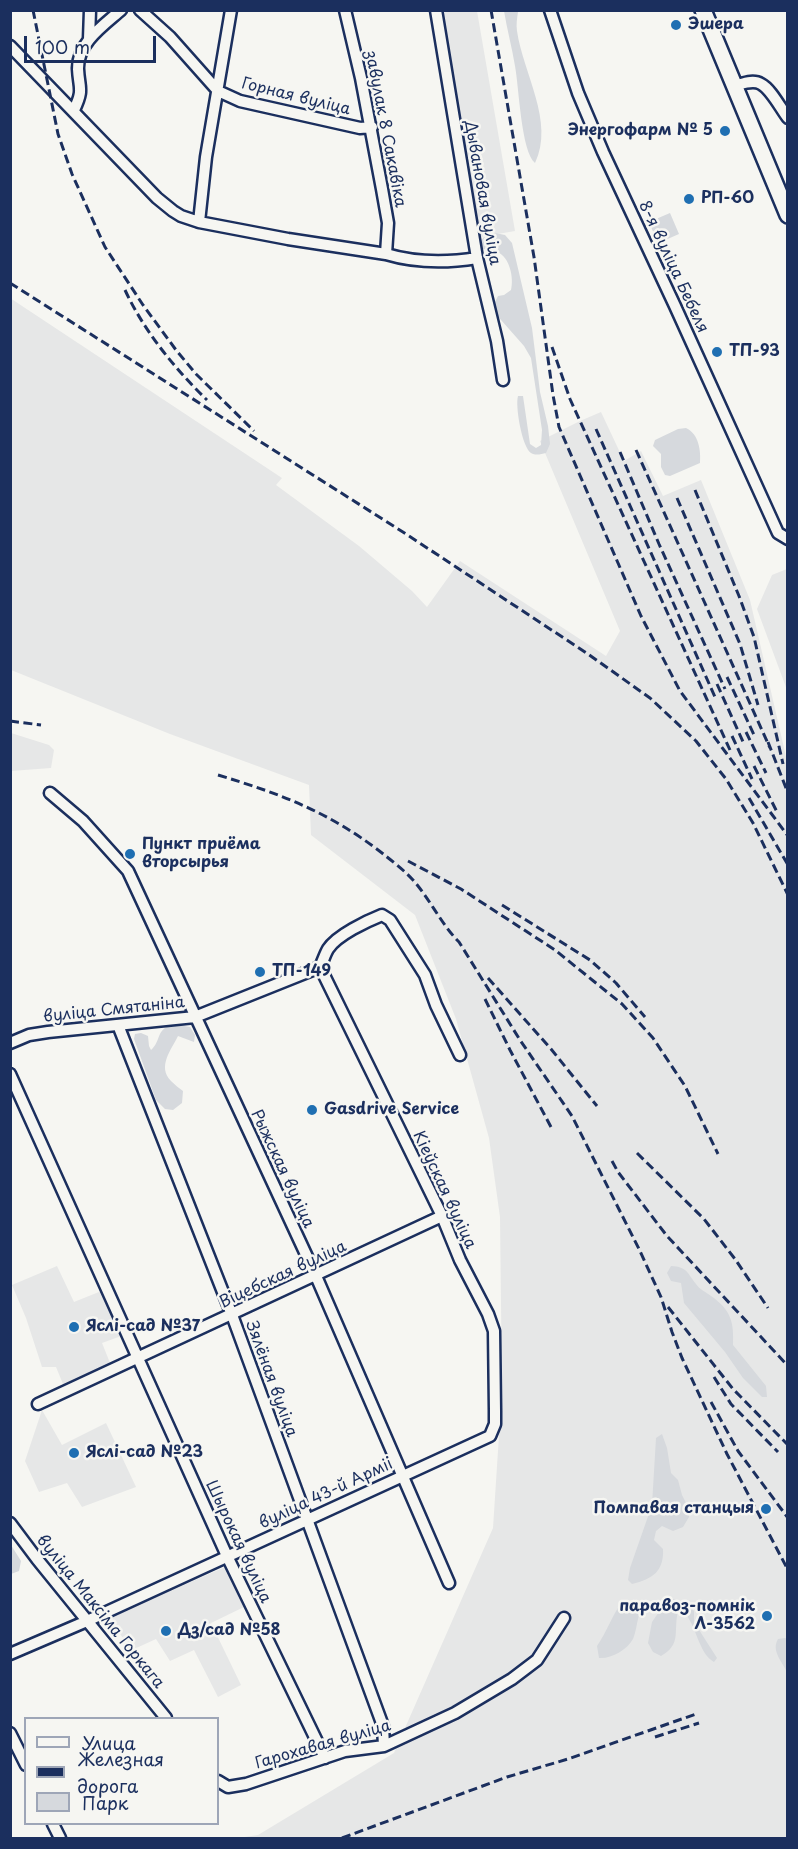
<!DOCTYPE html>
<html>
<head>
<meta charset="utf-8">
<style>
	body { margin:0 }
	#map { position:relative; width:798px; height:1849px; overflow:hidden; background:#f6f6f2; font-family:"Playpen Sans",sans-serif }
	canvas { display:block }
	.frame { position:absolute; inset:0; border:12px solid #1b2f5e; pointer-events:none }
	.legend { position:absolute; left:24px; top:1717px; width:195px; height:108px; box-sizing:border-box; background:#f6f6f2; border:2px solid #9ea6b7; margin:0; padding:8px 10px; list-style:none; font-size:18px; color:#1b2f5e }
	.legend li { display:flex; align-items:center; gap:12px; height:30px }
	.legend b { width:30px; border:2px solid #9ea6b7 }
	.scale { position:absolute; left:24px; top:36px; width:132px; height:27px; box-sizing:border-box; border:3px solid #1b2f5e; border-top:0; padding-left:8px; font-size:18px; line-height:21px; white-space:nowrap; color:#1b2f5e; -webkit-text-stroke:4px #f6f6f2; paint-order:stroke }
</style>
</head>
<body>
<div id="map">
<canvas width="798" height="1849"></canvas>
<div class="frame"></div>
<ul class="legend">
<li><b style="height:8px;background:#f6f6f2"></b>Улица</li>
<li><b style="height:8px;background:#1b2f5e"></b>Железная дорога</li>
<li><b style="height:16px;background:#d6d9dd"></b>Парк</li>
</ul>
<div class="scale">100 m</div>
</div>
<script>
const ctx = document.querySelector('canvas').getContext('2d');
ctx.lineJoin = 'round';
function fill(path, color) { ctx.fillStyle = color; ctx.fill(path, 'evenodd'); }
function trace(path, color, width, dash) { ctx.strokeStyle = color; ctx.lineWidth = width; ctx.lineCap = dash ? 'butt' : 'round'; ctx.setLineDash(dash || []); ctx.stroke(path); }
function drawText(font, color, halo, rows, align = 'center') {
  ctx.font = font + ' "Playpen Sans",sans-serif'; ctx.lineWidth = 5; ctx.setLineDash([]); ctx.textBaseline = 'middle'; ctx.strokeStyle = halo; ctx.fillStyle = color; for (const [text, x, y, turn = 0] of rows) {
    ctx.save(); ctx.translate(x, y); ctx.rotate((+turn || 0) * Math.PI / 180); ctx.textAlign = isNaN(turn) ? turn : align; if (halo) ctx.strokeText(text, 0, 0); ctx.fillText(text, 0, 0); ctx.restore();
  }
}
fill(new Path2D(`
	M441,11H477L515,231L480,237Z
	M10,298L282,478L276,485L359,546L412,591L427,607L460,561L606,656L620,631L540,441L580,421L601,412L624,461L641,451L663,496L701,480L750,600L787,761V1838H238L258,1835L394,1753L493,1528L502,1389L500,1217L489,1138L456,1019L415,915L311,835L309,785L170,734L11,670Z
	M787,569V690L757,609L772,575Z
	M11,733L49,745L54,750L51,768L11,771Z
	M57,1266L74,1302L104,1290L124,1335L102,1343L110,1363L63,1384L56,1367H42L26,1318L12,1285Z
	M42,1410L62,1445L106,1423L136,1487L82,1507L67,1483L39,1492L25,1461Z
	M225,1567L244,1607L211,1623L241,1685L218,1697L194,1650L170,1661L156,1639L132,1650L108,1618Z`), '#e6e7e7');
fill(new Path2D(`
	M504,11H520L518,12C517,18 516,25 517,31C523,73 555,122 535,163C521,151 519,87 515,66C512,48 507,29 504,11Z
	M670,213L679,234L663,241L660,232L654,234L649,222Z
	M495,233L505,235L512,243L532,328L540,392L548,426L550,444L546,453C541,454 536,456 531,453C522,447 515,406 518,396H523L530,444L536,448L541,445L542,430L531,358L524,346L494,312L493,306L498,296L504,295L511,290C514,278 510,257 497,252C493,250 487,250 483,249L481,241L486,234Z
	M686,428C699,434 701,451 700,463L670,476L665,475L661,467V454L653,446L655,440L678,429Z
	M173,1024L190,1027L195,1035L194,1042L178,1036C171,1050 157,1067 171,1081C175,1085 179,1088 183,1091L182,1103L173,1110L165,1109L156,1100L134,1039L135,1034L141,1033L148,1036L149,1046L151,1050C162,1040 155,1030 173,1024Z
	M671,1266C688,1267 687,1273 696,1284C699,1289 706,1292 711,1296C731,1310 734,1322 733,1345L766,1386L767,1397H762L743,1378L725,1352L684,1303L681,1283L671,1281L667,1273Z
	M662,1434L667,1448L671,1473L678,1480L682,1495L688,1507L689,1517L683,1527L673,1531L662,1526L656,1531L654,1540L663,1549C664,1571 653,1579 632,1584L628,1580L630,1568L652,1505L656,1438Z
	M11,1545L21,1561L19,1571L11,1574Z
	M674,1599L689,1605L694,1611V1622L717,1658L714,1662C698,1653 697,1625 683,1611H678C673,1632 682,1644 661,1656L653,1652L648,1643L652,1622L665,1603Z
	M622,1602L632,1603L639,1615C637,1622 636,1632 633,1639C627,1650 611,1659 599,1658L597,1646C607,1632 612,1615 622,1602Z
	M785,1638L787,1639V1672C782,1661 771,1651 778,1639Z`), '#d6d9dd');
const minor = new Path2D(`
	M140,10L170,37L218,91L240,101L360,128L372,127
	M345,10L361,78L382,189L388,223L386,254
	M436,10L477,258L497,341L503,380
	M550,10L578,93L603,152L675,306L778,533L788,539
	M89,39L90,10
	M10,46L157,198L173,211L181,216L199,222L288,239L386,254C416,263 446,263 477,258
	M733,86C742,84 753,79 761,84C771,89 781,109 788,118
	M74,110C84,89 79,89 78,69C77,43 104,25 121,10
	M199,222L206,157L231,10
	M50,793L83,821L128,871L316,1276L449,1583
	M320,967C323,961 325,954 328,949C337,935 367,921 382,915L390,920L425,975L436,1005L460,1055
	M118,1025L232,1315L383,1726L384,1746
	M10,1043L29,1035L48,1032L195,1017L320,967
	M10,1074L227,1556L325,1758
	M38,1404L442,1216
	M10,1523L37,1559L166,1718
	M10,1654L87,1621L490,1436L495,1424V1411L494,1331L488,1314L460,1260L442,1216L320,967
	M10,1733L26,1765
	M218,1781L228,1787L246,1784L345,1751L384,1746L455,1713L512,1679L537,1660L564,1618
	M53,1824L60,1838`);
const secondary = new Path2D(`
	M703,10L788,215`);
trace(minor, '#1b2f5e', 15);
trace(secondary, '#1b2f5e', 20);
trace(minor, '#f6f6f2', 10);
trace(secondary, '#f6f6f2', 15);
trace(new Path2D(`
	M33,10L58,134L72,174L105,247L143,305L176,350L196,374L254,431
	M491,10L534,257L553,395L559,427L641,616L680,691L788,836
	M10,283L406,534L588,654L650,698L696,741L726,779L753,823L788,895
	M125,290C144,331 175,369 207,400
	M552,347L570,399L730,750
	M596,429L715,697
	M636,450L770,748
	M620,452L659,544L725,689
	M695,490L739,596L754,637L783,764
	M677,498L740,644L758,705
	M727,677L755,737
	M717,684L744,744
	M10,721L41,725
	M746,732L766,773
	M732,736L752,779
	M768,742L788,793
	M754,766L778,814
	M218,775C281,794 329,812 382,853C392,861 404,870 413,880C430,899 441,924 459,942L520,1040L572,1116L639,1249L661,1297L672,1332L682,1358L727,1454L788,1570
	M749,798L788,865
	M408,861L461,889L555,950L622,1004L653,1038L685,1086L718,1154
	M502,905L590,960L616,983L645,1017
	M488,978L551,1049L597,1106
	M485,999L510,1050L551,1127
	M637,1153L704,1219L735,1259L768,1308
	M612,1161L618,1172L667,1236L788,1366
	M668,1307L733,1389L787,1444
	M714,1377L731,1404L778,1452
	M711,1402L738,1451L788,1518
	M655,1737L699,1723
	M342,1838L507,1777L568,1759L696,1714`), '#1b2f5e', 3, [9, 4.5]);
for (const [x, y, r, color] of [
	[676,25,6,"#1f6fb2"],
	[725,131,6,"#1f6fb2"],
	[689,199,6,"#1f6fb2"],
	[717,352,6,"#1f6fb2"],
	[130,854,6,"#1f6fb2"],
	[260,972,6,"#1f6fb2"],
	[312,1110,6,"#1f6fb2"],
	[74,1327,6,"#1f6fb2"],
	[74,1453,6,"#1f6fb2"],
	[766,1509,6,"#1f6fb2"],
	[767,1616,6,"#1f6fb2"],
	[166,1631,6,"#1f6fb2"]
]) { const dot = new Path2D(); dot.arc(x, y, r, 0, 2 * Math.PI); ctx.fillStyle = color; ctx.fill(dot); trace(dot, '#f6f6f2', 2); }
drawText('bold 16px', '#1b2f5e', '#f6f6f2', [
	["Эшера",688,25],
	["Энергофарм № 5",713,131,"right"],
	["РП-60",701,199],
	["ТП-93",729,352],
	["Пункт приёма",142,845],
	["вторсырья",142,863],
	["ТП-149",272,972],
	["Gasdrive Service",324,1110],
	["Яслі-сад №37",86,1327],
	["Яслі-сад №23",86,1453],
	["Помпавая станцыя",754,1509,"right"],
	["паравоз-помнік",755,1607,"right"],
	["Л-3562",755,1625,"right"],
	["Дз/сад №58",178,1631]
], 'left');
drawText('16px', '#1b2f5e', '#f6f6f2', [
	["Горная вуліца",296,97,14],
	["завулак 8 Сакавіка",385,129,79],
	["Дывановая вуліца",482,193,80],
	["8-я вуліца Бебеля",673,267,65],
	["вуліца Смятаніна",114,1010,-6],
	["Рыжская вуліца",282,1169,65],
	["Кіеўская вуліца",444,1190,65],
	["Віцебская вуліца",283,1275,-25],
	["Зялёная вуліца",271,1379,70],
	["вуліца 43-й Арміі",326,1494,-25],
	["Шырокая вуліца",238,1542,65],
	["вуліца Максіма Горкага",100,1612,51],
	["Гарохавая вуліца",323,1745,-16]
]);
</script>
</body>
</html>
